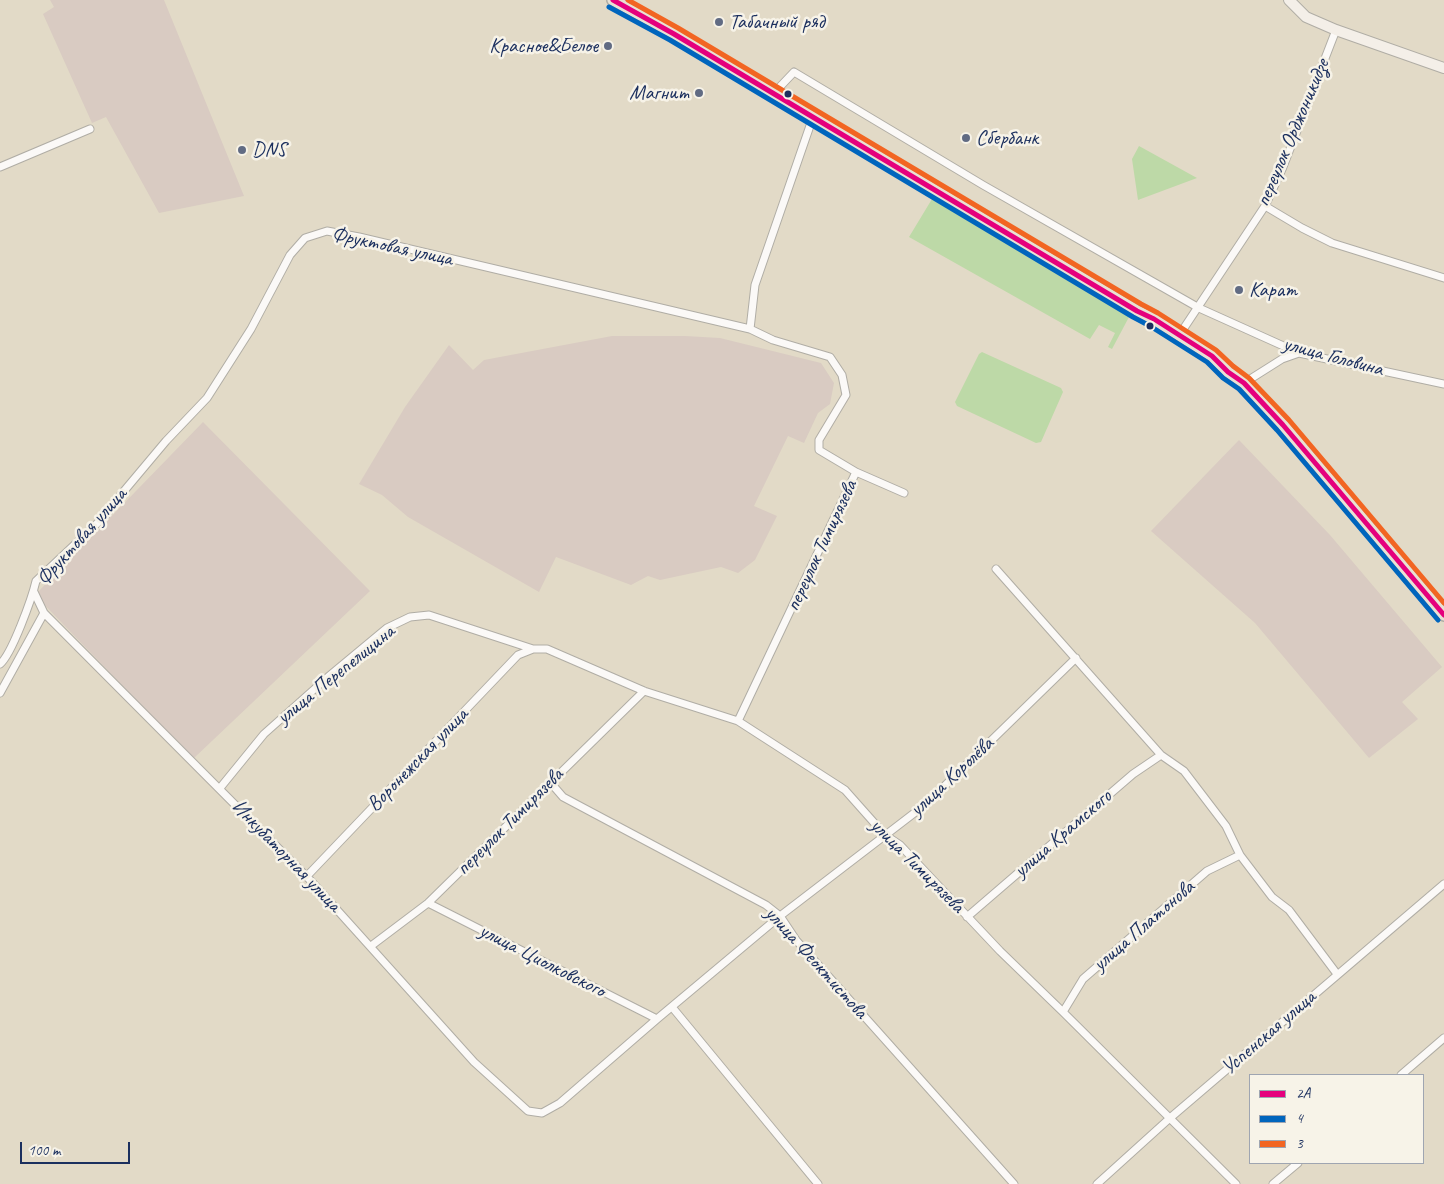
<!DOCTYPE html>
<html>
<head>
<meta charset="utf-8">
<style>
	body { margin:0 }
	#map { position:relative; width:1444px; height:1184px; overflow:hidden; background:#e2dac7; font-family:Caveat,sans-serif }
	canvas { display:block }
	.legend { position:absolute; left:1249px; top:1074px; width:175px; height:90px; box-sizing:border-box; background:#f7f3e8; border:1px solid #9fa5b1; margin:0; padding:6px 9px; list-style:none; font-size:15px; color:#1b2f5e }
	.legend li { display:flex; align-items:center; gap:10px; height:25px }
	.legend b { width:25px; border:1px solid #9fa5b1 }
	.scale { position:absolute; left:20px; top:1142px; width:110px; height:22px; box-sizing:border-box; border:2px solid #1b2f5e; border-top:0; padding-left:6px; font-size:15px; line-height:18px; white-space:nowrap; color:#1b2f5e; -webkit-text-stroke:4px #f7f3e8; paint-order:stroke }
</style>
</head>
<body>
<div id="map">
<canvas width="1444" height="1184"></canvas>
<ul class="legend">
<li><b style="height:6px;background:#e5007d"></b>2А</li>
<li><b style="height:6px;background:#0065bd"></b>4</li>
<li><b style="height:6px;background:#f26522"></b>3</li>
</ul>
<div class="scale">100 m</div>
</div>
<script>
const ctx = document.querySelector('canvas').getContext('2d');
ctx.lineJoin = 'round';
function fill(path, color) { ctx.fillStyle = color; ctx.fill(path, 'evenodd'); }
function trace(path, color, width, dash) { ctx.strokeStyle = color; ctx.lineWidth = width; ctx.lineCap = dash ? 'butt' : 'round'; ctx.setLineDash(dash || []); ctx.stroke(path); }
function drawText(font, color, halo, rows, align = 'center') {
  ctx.font = font + ' Caveat,sans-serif'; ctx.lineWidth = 5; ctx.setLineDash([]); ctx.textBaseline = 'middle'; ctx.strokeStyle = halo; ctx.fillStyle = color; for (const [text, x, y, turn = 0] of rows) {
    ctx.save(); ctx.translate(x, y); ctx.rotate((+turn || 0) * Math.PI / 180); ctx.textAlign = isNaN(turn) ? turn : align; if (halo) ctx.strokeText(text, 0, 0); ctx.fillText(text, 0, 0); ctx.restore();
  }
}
fill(new Path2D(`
	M50,0H164L244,196L159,213L106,117L92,123L43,14L54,7Z
	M612,336H685L720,338L821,363L834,383L830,404L818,413L804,443L788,436L754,506L777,516L755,560L738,573L721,567L660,580L648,576L631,585L556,557L539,592L408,517L382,495L359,484L405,407L449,345L473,370L484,360Z
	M203,422L370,591L193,759L35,595Z
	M1239,440L1330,535L1442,667L1402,702L1418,719L1369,758L1255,623L1151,531Z`), '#d9cbc2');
fill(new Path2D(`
	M1139,146L1197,178L1138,200L1132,159Z
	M932,199L1129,317L1112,349L1108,347L1115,333L1099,325L1090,339L909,237Z
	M982,352L1061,388L1063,392L1041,442L1036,443L957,406L955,402L979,354Z`), '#bdd9a7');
const street = new Path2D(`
	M774,93L794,72L983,185L1199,308L1299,353L1444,384
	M0,167L90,129
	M1265,206L1302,228L1332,243L1444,278
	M750,329L755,285L813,117
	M1180,334L1265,206L1283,167L1336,30
	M1244,383L1282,359L1299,353
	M856,472L904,493
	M996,569L1161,755L1184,771L1226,826L1240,855L1272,897L1289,910L1337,974
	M34,592L44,613L312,882L474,1062L528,1111L542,1113L560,1103L657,1019L780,916L926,804L1076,658
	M0,664C12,654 32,598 36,581L106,515L119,497L166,441L207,398L251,329L290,255L305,238L327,231L359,237L750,329L773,340L830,357L842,375L846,395L819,440V450L856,472L738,721
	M0,693L44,613
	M550,782L563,797L766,905L780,916L796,940L1014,1184
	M220,788L264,734L328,677L387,628L410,617L429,615L533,649H547L644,691L738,721L845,790L885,835L900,845L1000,951L1063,1012L1236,1184
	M307,876L518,655L533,649
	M428,903L657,1019
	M967,917L1133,774L1161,755
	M371,946L428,903L644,691
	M672,1007L818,1184
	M1063,1012L1083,979L1207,871L1240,855
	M1401,1075L1444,1038
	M1097,1184L1170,1118L1444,884
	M1273,1184L1298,1163`);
const secondary = new Path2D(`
	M1289,0L1306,17L1336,30L1444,68`);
const primary = new Path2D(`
	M613,0L674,34L1137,311L1154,319L1212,356L1228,372L1244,383L1283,425L1444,615`);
trace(street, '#b0ada5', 9);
trace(secondary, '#b0ada5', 12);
trace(primary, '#b0ada5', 14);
trace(street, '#fbf9f7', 7);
trace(secondary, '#f4efe8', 10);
trace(primary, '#e9e1d4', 11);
trace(new Path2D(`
	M613,0L674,34L1137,311L1154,319L1212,356L1228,372L1244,383L1283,425L1444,615`), '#e5007d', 5);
trace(new Path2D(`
	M609,7L670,40L1133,317L1150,326L1207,362L1223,378L1239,389L1277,430L1438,620`), '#0065bd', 5);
trace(new Path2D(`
	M628,0L678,28L1141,304L1158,313L1216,350L1233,366L1249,378L1289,420L1444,603`), '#f26522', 5);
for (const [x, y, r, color] of [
	[719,22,5,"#616b83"],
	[608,46,5,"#616b83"],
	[699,93,5,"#616b83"],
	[788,94,4.5,"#1b2f5e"],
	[966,138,5,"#616b83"],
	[242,150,5,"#616b83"],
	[1239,290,5,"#616b83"],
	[1150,326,4.5,"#1b2f5e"]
]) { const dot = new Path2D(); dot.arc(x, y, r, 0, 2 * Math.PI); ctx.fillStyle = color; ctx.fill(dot); trace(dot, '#f7f3e8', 2); }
drawText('21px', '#1b2f5e', '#f7f3e8', [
	["Табачный ряд",729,22],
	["Красное&Белое",598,46,"right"],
	["Магнит",689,93,"right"],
	["Сбербанк",976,138],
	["DNS",252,150],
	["Карат",1249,290]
], 'left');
drawText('21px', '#1b2f5e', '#f7f3e8', [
	["переулок Орджоникидзе",1293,133,-67],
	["Фруктовая улица",392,247,12],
	["улица Головина",1333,357,15],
	["Фруктовая улица",82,537,-48],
	["переулок Тимирязева",822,546,-65],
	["улица Перепелицина",336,675,-39],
	["Воронежская улица",418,760,-46],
	["улица Королёва",952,777,-43],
	["переулок Тимирязева",510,822,-45],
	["улица Крамского",1063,834,-41],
	["Инкубаторная улица",286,856,46],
	["улица Тимирязева",917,866,45],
	["улица Платонова",1144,926,-41],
	["улица Циолковского",542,961,27],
	["улица Феоктистова",816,963,48],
	["Успенская улица",1269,1033,-41]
]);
</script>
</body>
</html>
